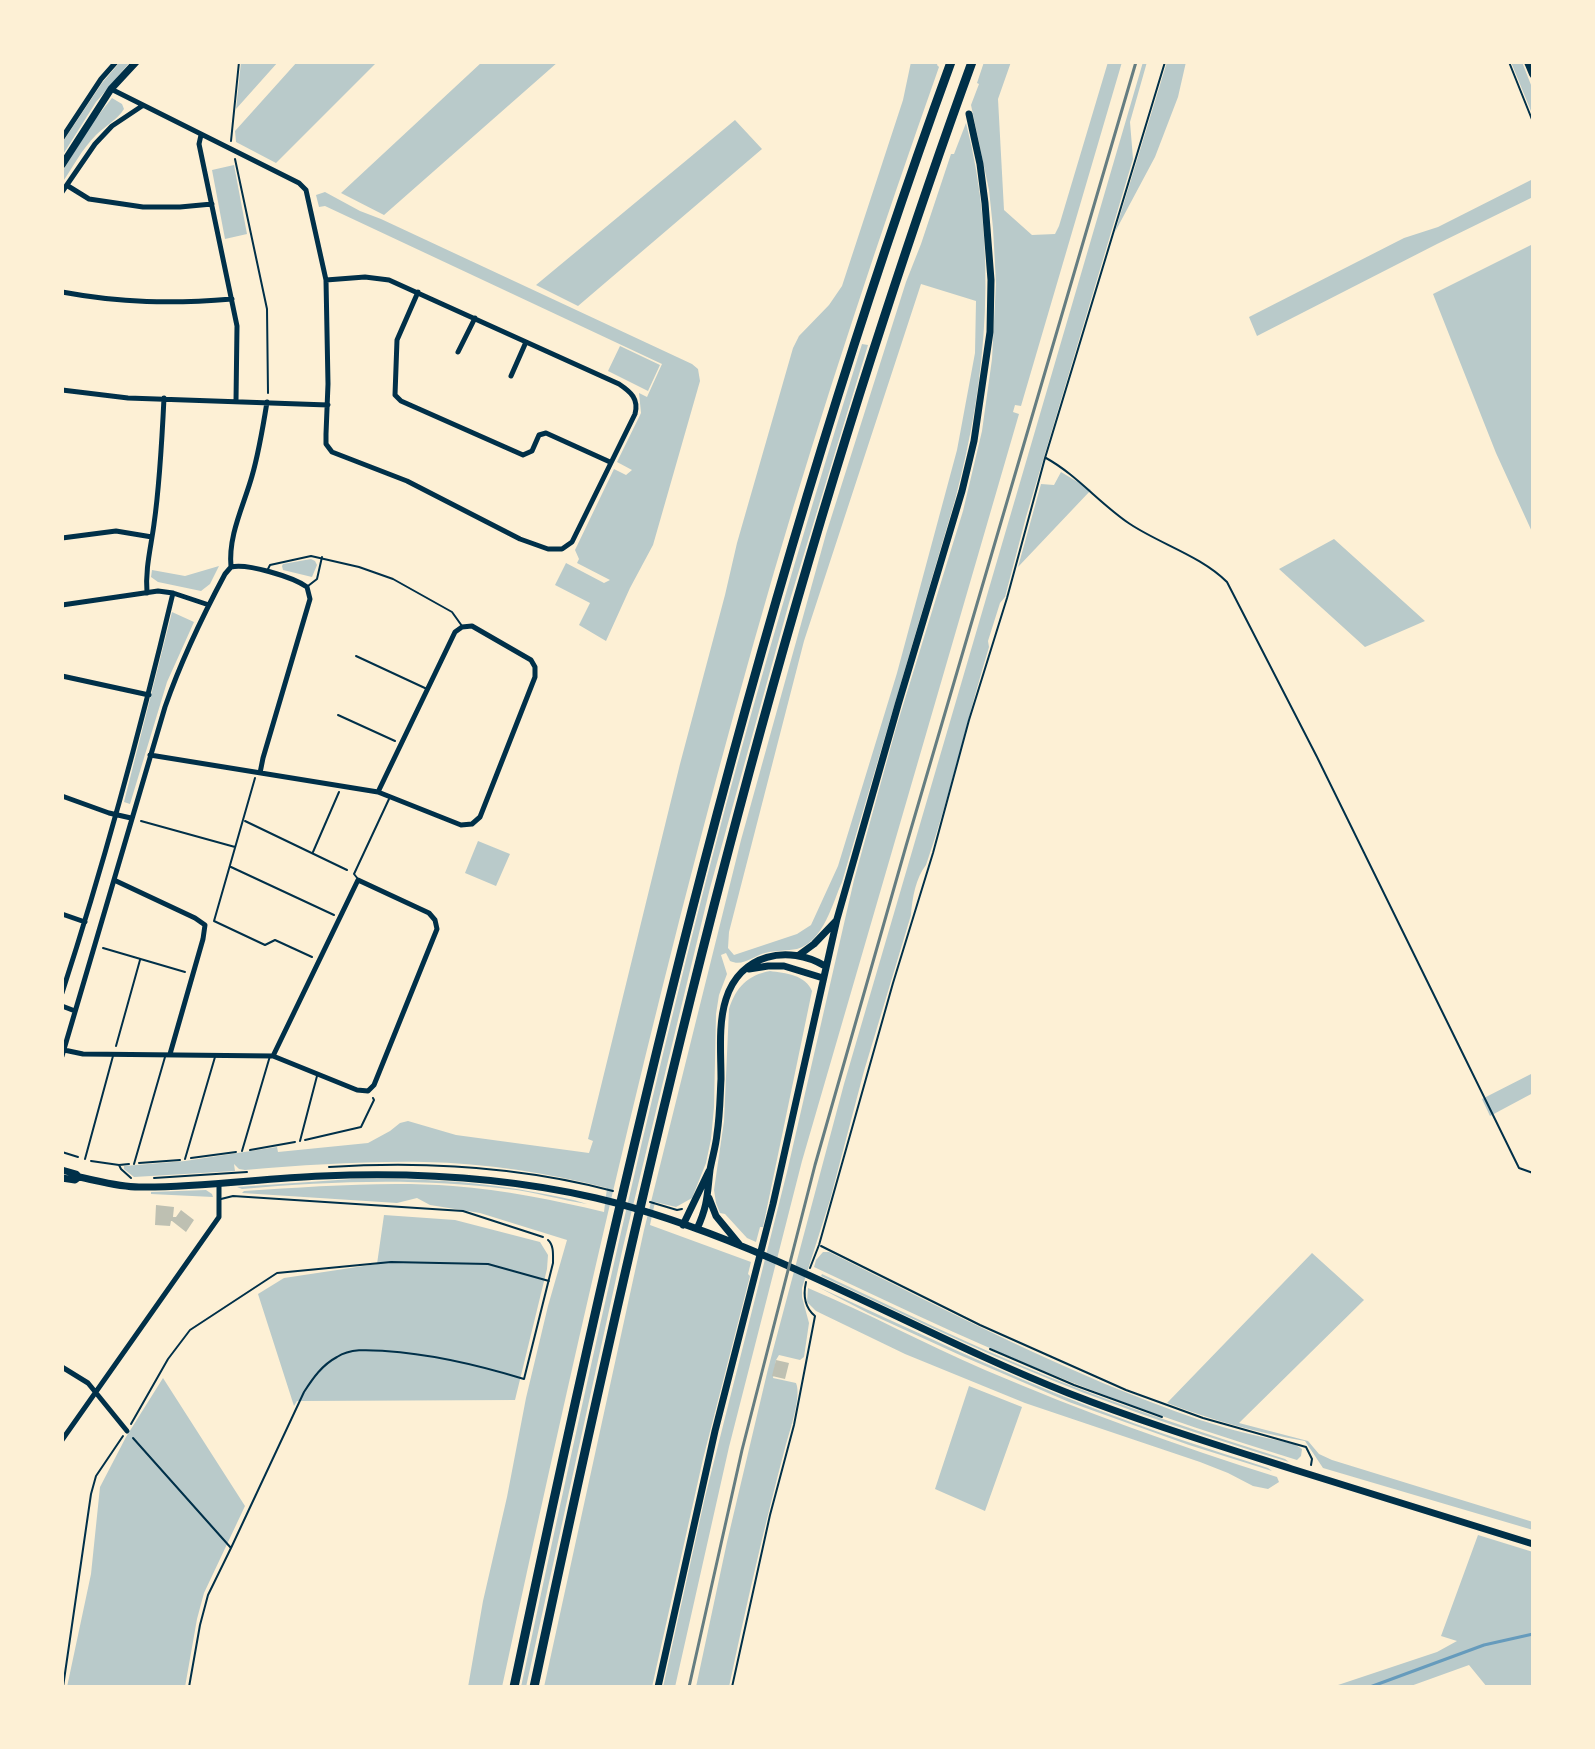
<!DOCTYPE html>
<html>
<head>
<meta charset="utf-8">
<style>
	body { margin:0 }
	#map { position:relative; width:1595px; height:1749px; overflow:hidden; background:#fdf0d5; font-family:Overpass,sans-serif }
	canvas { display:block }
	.frame { position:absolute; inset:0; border:64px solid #fdf0d5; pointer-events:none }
</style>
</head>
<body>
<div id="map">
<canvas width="1595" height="1749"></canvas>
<div class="frame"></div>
</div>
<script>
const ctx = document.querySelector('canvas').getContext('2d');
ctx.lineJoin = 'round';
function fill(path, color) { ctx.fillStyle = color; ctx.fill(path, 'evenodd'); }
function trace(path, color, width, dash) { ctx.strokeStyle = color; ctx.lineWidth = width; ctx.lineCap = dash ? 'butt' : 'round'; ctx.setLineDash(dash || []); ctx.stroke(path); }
fill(new Path2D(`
	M120,62H130L96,102L62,156V143L102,83Z
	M241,62H278L236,109Z
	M297,62H377L276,163L236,142L235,131Z
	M482,62H558L384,215L341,193Z
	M911,62H938L937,65L939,67C880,234 824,402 774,572C667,940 583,1313 502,1687H468L483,1601L507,1497L526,1398L548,1306L567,1240L480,1213L430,1205L417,1198L397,1203L242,1193L244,1191C313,1187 383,1181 453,1186C504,1190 554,1200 604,1212L607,1188C548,1173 486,1163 424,1162C365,1161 305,1165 245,1170L239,1169L234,1164L235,1171L134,1177L124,1169V1166L185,1161L277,1147L278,1152L368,1143L390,1131L400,1123L408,1121L456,1135L589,1153L593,1141L588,1139L680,764L725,595L737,543L793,348L799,336L829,305L842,286L903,100Z
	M984,62H1011L998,99L1004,210L1032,235L1055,234L1059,226L1108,62H1122L1021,406L1015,405L1013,412L1019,414L802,1161L729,1447L675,1687H663L705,1497L787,1172L854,880L896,728L963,511L982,431L992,359L996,284L993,228L989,190L971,105L979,84L977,83Z
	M1143,62H1147L1130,122L1133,159L1026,517L1005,597L1000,603L988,641L989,647C967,719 951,793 926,865C916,877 912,899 911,915L864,1071L830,1200L802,1288V1297L809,1323L804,1357L800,1360L779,1355L776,1360L773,1378L796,1383C802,1396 789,1433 785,1448C764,1527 746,1607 729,1687H696L727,1542L768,1369L844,1084Z
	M1167,62H1186L1178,97L1155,157L1115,232Z
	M1511,62H1522L1533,90V116Z
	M112,98L122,104L124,109C117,120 105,126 96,135C82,149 73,167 62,183V172L93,122Z
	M735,120L762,149L578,306L536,285Z
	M966,123C998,247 988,377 955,500L842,882C832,904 824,941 797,949C787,951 776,950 765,953C753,956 743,967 730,961L726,953L721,955L727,974L719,995L716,1014L714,1107L711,1139L706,1163L692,1198L676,1207L655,1202L650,1225L751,1262L748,1274L750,1276L703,1459L652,1687H544L644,1230L741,840L826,534L906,282L921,244L951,154H954ZM921,284L976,301L975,353L957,450L897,673L838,866L811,925L797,934L734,955L728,948L729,932L804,641Z
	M234,165L247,234L225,239L212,170Z
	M1533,179V197L1437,244L1257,336L1249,317L1404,238L1438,227Z
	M325,192L360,211L381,219L692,364L698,369L700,381L653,545L630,588L606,641L579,625L590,603L555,585L566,563L604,583L610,580L577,563L579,559L575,550L614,469L626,475L632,470L617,462L641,413L639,393L647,397L662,364L325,206L319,207L316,195Z
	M1533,244V534L1496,453L1433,294Z
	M862,344L868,345L789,603L710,888L623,1247L526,1687H521C573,1444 626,1201 686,960C737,753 798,548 862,344Z
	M620,346L660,365L648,391L608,371Z
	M1061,472L1091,490L1018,567L1041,484L1054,485Z
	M1334,539L1425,621L1365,647L1279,569Z
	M311,559L315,561L317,565L312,577L283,570L282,566L283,564Z
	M219,566L210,584L201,591L158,582L151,577L152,570L185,576Z
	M172,612L194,622L167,682L130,804L124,802Z
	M478,841L510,854L496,886L465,873Z
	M770,971C785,973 806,975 812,991L763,1227H760L756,1242L747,1238L725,1214L720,1213L716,1203L714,1190L724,1121L729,1009C736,987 748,975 770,971Z
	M1533,1073V1093L1490,1116L1482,1099Z
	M352,1179C414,1178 477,1181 539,1193C555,1196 572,1199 587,1204C561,1200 535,1192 508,1189C419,1178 331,1181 242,1189L237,1187Z
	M206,1190L212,1194L213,1197L151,1194V1192Z
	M384,1215L455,1220L540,1242L548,1255L547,1269L515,1400L297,1401L294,1406L258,1294L284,1278L377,1264Z
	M823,1252H829C950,1312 1071,1376 1200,1420C1230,1430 1262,1437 1294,1444L1302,1449L1301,1456L1297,1460C1229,1439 1161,1417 1094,1391C999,1355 906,1310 814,1267L816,1260Z
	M1312,1253L1364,1300L1239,1423L1308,1441L1319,1454L1332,1460L1533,1522V1530L1323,1468L1305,1441C1258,1433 1212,1420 1167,1403Z
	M822,1274C897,1309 972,1346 1049,1377C1127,1408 1206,1434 1285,1459L1289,1462C1210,1438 1131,1412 1054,1381C975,1349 898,1312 821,1276Z
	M818,1287C909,1328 999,1372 1093,1408C1150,1430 1209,1449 1268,1468L1272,1471L1189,1445L1069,1402L962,1356L868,1313Z
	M808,1288C868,1313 925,1344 985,1370C1081,1411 1178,1446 1277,1477L1279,1482L1268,1489L1253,1486L1228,1473L1200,1462L1025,1403L905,1354L816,1311L807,1302Z
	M163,1378L245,1506L204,1593L197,1619L185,1687H67L91,1574L100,1487L126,1437Z
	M969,1386L1022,1407L985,1511L935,1489Z
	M1478,1535L1533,1552V1687H1487L1469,1665L1408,1687H1332L1437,1652L1457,1641L1441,1636Z`), '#b9caca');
trace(new Path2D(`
	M1370,1687L1484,1645L1533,1634`), '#669bbc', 3);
fill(new Path2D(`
	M156,1205L174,1207L173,1217H176L181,1210L194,1220L186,1232L172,1221H171L170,1226L155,1225Z
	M776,1360L789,1363L785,1379L772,1376Z`), '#bec0b2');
trace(new Path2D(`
	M1509,62L1533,122
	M231,141L239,62
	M235,159L267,309L268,393
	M1046,458C1077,475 1100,504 1130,524C1160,544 1201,556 1227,582L1317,757L1519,1168L1533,1173
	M338,715L395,741
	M255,778L214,921L265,945L275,940L312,957
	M141,821L235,847
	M245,821L347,870
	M313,852L339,792
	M231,867L334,915
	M103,948L185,972
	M116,1046L140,960
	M305,1140L361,1127L374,1100L373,1098
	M250,1150L295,1142
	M62,1152L78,1157
	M191,1158L236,1152
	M91,1161L119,1165L129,1164
	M139,1163L180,1160
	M119,1165L121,1169L131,1178
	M329,1167C423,1161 522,1167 613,1191
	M154,1178L247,1172
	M650,1202L677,1210L682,1209
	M821,1246L980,1325L1126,1390L1203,1418L1306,1447L1312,1459L1311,1465
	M810,1268L819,1245L893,983L933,853L969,720L1007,598L1045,458L1165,62
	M990,1349L1074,1385L1162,1417
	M131,1424L168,1359L190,1330L277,1273L391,1262L488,1264L549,1281
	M133,1438L231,1548L208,1595L200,1625L189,1687
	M231,1548L304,1392C313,1378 322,1365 337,1357C351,1348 370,1350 385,1351C433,1354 478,1365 524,1379L553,1263C553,1255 554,1245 548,1240
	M63,1687L91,1494L96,1476L123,1436
	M732,1687L770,1515L794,1425L815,1316C804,1307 803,1295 806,1282`), '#003049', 2);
trace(new Path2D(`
	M267,571L270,565L311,556L359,567L393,579L452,612L462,626
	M308,586L317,579L322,557
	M356,656L427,689
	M358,879L354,874L389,799
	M300,1141L317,1076
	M242,1151L270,1056
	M85,1159L113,1056
	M185,1159L215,1057
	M134,1164L165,1057
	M221,1199L233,1196L463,1211L543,1237`), '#003049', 2);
trace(new Path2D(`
	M111,89L299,183L306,190L326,280L328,384L326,434V444L332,452L407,481L520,539L548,549H562L572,542L635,414C639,399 631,392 619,384L389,280L365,277L326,280
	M201,135L199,144L237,326L236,401
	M62,138L101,79L116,62
	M68,186L89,199L143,207H180L212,204
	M62,192L95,144L112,126L142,106
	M62,292C121,303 172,304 232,299
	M418,292L397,340L395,395L401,401L523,455L532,451L539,435L546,433L610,462
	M458,352L475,318
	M511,376L526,342
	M62,390L128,398L328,405
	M62,538L116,531L152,537
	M231,567C247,563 293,577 307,587L310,599L263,758L260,773
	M231,567C228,535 244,505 252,476C259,452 263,427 267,402
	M147,593C145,569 151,547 154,524C160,482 162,440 164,398
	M62,605L158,591L173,593L209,605
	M62,676L149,695
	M150,755L378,792L461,825L472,824L480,817L535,677V667L531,660L472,626L462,627L455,632L378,792
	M62,796L109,813L131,818
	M114,880L195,918L205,925L203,939L170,1054
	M62,914L85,922
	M62,993C105,861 141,727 173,593
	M62,1006L75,1011
	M64,1050L83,1054L273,1056L357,1090L368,1091L374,1085L437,929L435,920L429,913L358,880L273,1056
	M62,1056L165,707C181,661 202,617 225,574L231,567
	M62,1367L88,1383L127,1431
	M62,1440L219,1217V1183`), '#003049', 5);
trace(new Path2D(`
	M62,165L111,89L136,62
	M799,955L814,944L836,921
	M749,969L768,966H784L823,978
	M62,1170L76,1174L79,1177
	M62,1178L75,1180L79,1177C99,1181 119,1187 139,1187C201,1188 262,1178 322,1176C415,1172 505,1177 596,1198C760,1237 911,1331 1068,1393C1142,1422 1217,1445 1292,1469C1373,1494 1453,1519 1533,1544
	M709,1198L716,1216L739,1244
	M683,1225L709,1171
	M697,1229C708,1205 707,1195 710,1170C712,1158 716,1146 717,1134C720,1115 720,1097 721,1079C721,1053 718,1024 726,999C740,954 788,944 825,966
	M658,1687L715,1431L773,1204L837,919L898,705L962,491L974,441L990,332L991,280L985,203L980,164L969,114`), '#003049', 7);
trace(new Path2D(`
	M1528,62L1533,74`), '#003049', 8);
trace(new Path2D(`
	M514,1687C629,1138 758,590 951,62
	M534,1687C632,1226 737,767 884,318C912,232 941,147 972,62`), '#003049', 9);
trace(new Path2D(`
	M689,1687L742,1450L815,1165L906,846L1136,62`), '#657d81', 3);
</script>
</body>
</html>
